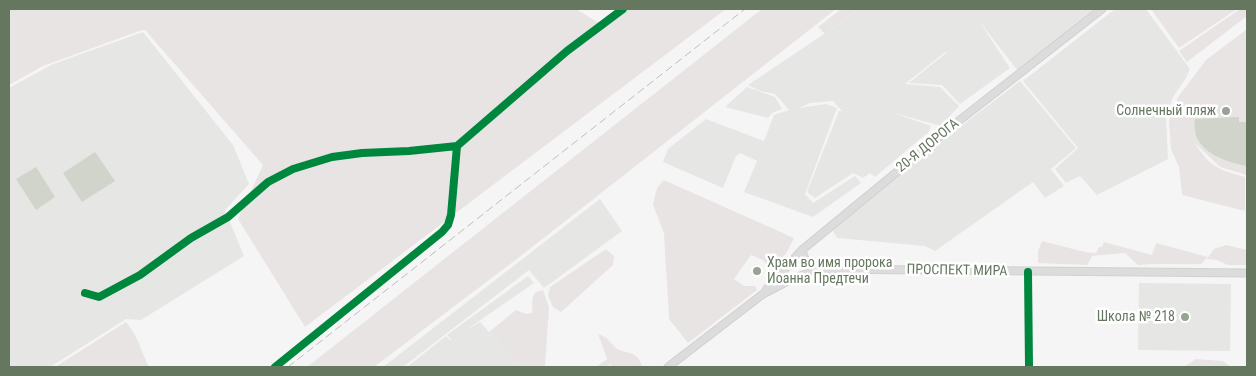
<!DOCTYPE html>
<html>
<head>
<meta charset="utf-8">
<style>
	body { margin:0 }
	#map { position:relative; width:1256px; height:376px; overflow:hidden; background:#f6f5f6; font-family:"Roboto Condensed",sans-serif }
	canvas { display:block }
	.frame { position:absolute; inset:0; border:10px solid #667760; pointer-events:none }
</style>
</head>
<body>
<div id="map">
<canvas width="1256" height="376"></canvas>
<div class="frame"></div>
</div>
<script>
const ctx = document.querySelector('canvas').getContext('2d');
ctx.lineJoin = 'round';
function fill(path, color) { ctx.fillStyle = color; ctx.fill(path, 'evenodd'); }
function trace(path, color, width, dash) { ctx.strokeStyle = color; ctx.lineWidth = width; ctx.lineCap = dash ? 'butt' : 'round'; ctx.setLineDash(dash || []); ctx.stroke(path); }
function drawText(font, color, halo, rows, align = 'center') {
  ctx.font = font + ' "Roboto Condensed",sans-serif'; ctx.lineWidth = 5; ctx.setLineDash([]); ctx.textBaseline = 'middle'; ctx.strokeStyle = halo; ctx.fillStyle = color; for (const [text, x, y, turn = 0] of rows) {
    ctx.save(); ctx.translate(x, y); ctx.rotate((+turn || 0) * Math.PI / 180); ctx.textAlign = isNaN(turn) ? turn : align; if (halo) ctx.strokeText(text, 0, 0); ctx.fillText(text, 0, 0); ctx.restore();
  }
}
fill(new Path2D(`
	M857,9H1099L1018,71L979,21L1010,68L960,104L942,85L909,83L946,53L945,52L905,84L940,87L959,106L941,126L891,112L931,126L928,134H926L875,177L870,173L863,178L853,173L815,198L807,192L839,111H842L833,101L810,103L799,108L826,104L837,108L805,194L813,203L855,176L861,183L813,217L744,192L757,161L740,153L736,156L723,188L663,162L668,149L706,119L764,141L774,115L789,110L775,94L760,91L748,85L833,28Z
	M1115,9H1146L1190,69L1186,78L1173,97L1166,118L1168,159L1097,195L1080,176L1066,183L1055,169L1078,148L1023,81Z
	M143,32L233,145L249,184L225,210L244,256L141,320L126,319L50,367H9V88L53,64Z
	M1020,81L1076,148L1051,169L1064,186L1045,198L1033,182L935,251L925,246L837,238L832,229L882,187Z
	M747,87L775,97L782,109L772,113L768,118L725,107Z
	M600,199L622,231L544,288L529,270L403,367H383Z
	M528,276L534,283L466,330L480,322L521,367H407L446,336L450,340H452L447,335Z
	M1139,283L1231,284L1230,351L1138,350Z`), '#e6e6e5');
fill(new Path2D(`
	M9,9H576L599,23L621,9H726L305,327L238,219L263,165L145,30H142L43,66L9,85Z
	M762,9H836L522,255L374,367H307Z
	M841,9H857L825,34L818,27Z
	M1151,9H1237L1179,48Z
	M1240,9H1247V16L1187,62L1179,51Z
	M1247,29V175L1220,167L1195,143C1210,167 1217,169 1245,177V211L1182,195L1179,167L1171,149L1169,121L1178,97L1206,60Z
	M664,180L794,238L787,252L772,271L763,260L751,255L734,279L744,286H755L757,290L688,343L669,319L664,234L653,204L657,188Z
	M1042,241L1085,252L1096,253L1099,247H1102L1104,242L1152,255L1156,243L1208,257L1201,264C1180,265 1159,263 1138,265L1125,253L1092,256L1087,265L1038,263V251Z
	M1226,245L1247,250V265H1228L1217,260L1207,259L1214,249Z
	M606,249L614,256L613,265L561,312L553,307L548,296L550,287Z
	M543,290L549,307L545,367H521L489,332L516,310L526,314L532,313C534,303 528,292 543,290Z
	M126,322C138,336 141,351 149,367H55Z
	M598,334C610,339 606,338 614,346C624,356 638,348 642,367H613L610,364L608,367H596L607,359Z
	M1196,359L1223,361L1231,367H1184Z`), '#e8e4e4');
fill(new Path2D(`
	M1239,117V122H1247V166C1229,163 1198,153 1195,131C1194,127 1195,122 1195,119Z
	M95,152L115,181L82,202L63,173Z
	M36,167L55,197L36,210L16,179Z`), '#d0d4cb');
const major = new Path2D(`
	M802,250C804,260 808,265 818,269
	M766,290L802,250L960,120L1102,9
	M668,367L763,294L790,280L818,269L1247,273`);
trace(major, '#d0d1d0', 9);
trace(new Path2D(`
	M1028,272L1029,367
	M85,293L99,297L140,275L191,238L228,217L268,182L293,169L332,157L362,153L409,151L457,146
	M275,367L442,232L448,225L451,215L457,146L567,51L623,9`), '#c5c6c5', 5.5);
trace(major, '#dcdcdc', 7);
trace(new Path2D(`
	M288,367L745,9`), '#bbbeba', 1, [8, 4]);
trace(new Path2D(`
	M1028,272L1029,367
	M85,293L99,297L140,275L191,238L228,217L268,182L293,169L332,157L362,153L409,151L457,146
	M275,367L442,232L448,225L451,215L457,146L567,51L623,9`), '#00873e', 8);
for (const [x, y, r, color] of [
	[1226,111,5,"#98a394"],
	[757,271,5,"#98a394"],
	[1185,317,5,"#98a394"]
]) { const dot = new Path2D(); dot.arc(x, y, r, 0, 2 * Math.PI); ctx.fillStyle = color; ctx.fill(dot); trace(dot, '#fff', 2); }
drawText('14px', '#667760', '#fff', [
	["Солнечный пляж",1216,111],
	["Храм во имя пророка",767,263,"left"],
	["Иоанна Предтечи",767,279,"left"],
	["Школа № 218",1175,317]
], 'right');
drawText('14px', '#667760', '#fff', [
	["20-Я ДОРОГА",928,146,-39],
	["ПРОСПЕКТ МИРА",957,271,1]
]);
</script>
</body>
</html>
